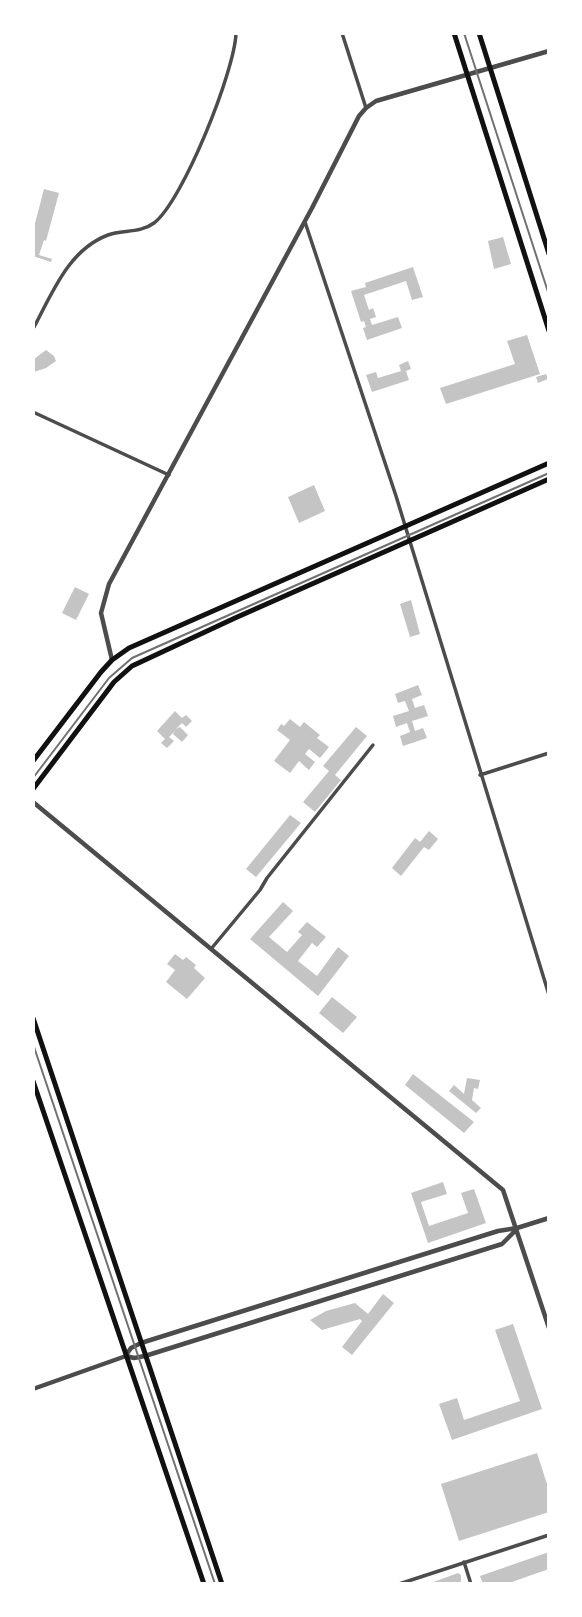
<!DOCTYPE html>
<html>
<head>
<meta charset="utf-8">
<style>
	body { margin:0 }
	#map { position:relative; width:582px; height:1617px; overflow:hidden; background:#fff; font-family:Commissioner,sans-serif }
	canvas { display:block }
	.frame { position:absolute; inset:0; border:35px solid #fff; pointer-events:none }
</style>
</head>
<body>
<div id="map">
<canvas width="582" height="1617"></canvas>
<div class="frame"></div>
</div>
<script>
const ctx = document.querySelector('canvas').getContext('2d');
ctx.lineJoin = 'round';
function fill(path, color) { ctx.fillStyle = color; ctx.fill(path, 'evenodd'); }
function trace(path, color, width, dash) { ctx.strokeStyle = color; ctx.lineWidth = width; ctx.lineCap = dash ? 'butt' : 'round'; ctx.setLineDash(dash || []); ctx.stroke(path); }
fill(new Path2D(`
	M44,189L59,193L46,241L44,240L39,255L52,259L51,262L33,256V231Z
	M503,237L511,264L494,269L488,241Z
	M413,267L423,297L412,300L406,281L364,295L369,310L373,308L376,317L370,319L372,325L398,317L402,328L367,340L363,328L366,327L364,321L361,322L351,291L366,287L365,283Z
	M527,335L540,374L446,404L440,388L515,364L507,341Z
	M46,350L54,356L56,361L46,368L34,372V359Z
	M408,361L411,369L406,371L409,380L372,392L366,375L376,372L378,378L401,371L399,365Z
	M546,374L548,379L538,383L536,377Z
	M314,485L325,511L299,523L288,497Z
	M75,587L89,594L76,620L62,613Z
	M411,600L420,634L410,637L400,604Z
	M418,685L422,695L412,699L415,708L424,705L428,716L412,721L415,731L423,728L427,738L403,746L400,736L410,732L407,723L396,727L393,716L409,711L405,701L398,703L395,694Z
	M175,711L182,718L186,715L192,721L186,727L182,723L176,729L180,727L188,735L182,742L173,734L175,731L169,737L174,741L167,748L161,743L165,739L157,731Z
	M290,719L300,727L304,722L320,735L317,738L329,747L320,758L309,749L305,754L315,762L309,770L299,761L290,773L274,761L290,740L277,730L281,724L284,726Z
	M356,727L367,736L335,775L341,780L315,812L303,802L329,771L323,766Z
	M290,815L301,823L256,877L246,869Z
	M429,831L438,839L429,850L424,847L401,876L392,868L415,838L420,842Z
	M283,902L293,911L269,937L287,952L302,935L298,932L307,922L326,937L317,947L312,943L298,961L317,976L338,947L349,956L318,996L250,939Z
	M175,954L183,960L186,957L196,965L194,968L205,978L187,999L166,982L175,970L167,964Z
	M332,997L357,1017L343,1033L319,1013Z
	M413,1074L474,1122L464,1133L405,1085Z
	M467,1078L480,1080L478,1089L474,1088L472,1100L481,1108L476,1113L449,1091L454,1085L464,1094Z
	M443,1182L447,1194L421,1202L429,1226L468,1213L461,1193L474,1189L486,1223L428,1243L411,1193Z
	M383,1294L394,1303L352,1355L342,1347L362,1321L360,1319L322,1330L310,1320L326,1311L355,1303L368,1314Z
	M513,1324L542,1409L452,1440L439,1404L457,1398L464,1420L520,1401L495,1330Z
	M537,1453L549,1490V1512L459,1541L441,1484Z
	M549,1552V1569L506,1584H483L480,1576Z
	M458,1573L461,1575V1584H428Z`), '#c4c4c4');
trace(new Path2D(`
	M342,33L366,108
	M305,222L396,496L549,995
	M33,329C52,294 68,250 108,235C123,230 141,233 154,223C183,201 235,70 236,33
	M33,412L169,475
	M480,775L549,753
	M211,949L260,890L267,878L373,745
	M464,1562L471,1584
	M399,1584L549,1535`), '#4c4c4c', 3.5);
trace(new Path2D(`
	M112,660L101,613L109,584L312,208L359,116L366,108L376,101L549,51
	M33,802L503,1190L549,1328
	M126,1355L131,1348L141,1343L498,1231L517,1228L549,1218
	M33,1389L126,1356L134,1358L145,1356L502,1244L517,1229`), '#4c4c4c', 4.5);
trace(new Path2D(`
	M454,33L549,331
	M479,33L549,254
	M33,761L101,672L112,660L129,648L549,463
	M33,789L114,682L132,666L235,618L549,479
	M33,1018L222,1584
	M33,1081L204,1584`), '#111', 5);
trace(new Path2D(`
	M464,33L549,295
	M33,778L109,678L132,658L549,473
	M33,1044L215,1584`), '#707070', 2);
</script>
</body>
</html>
